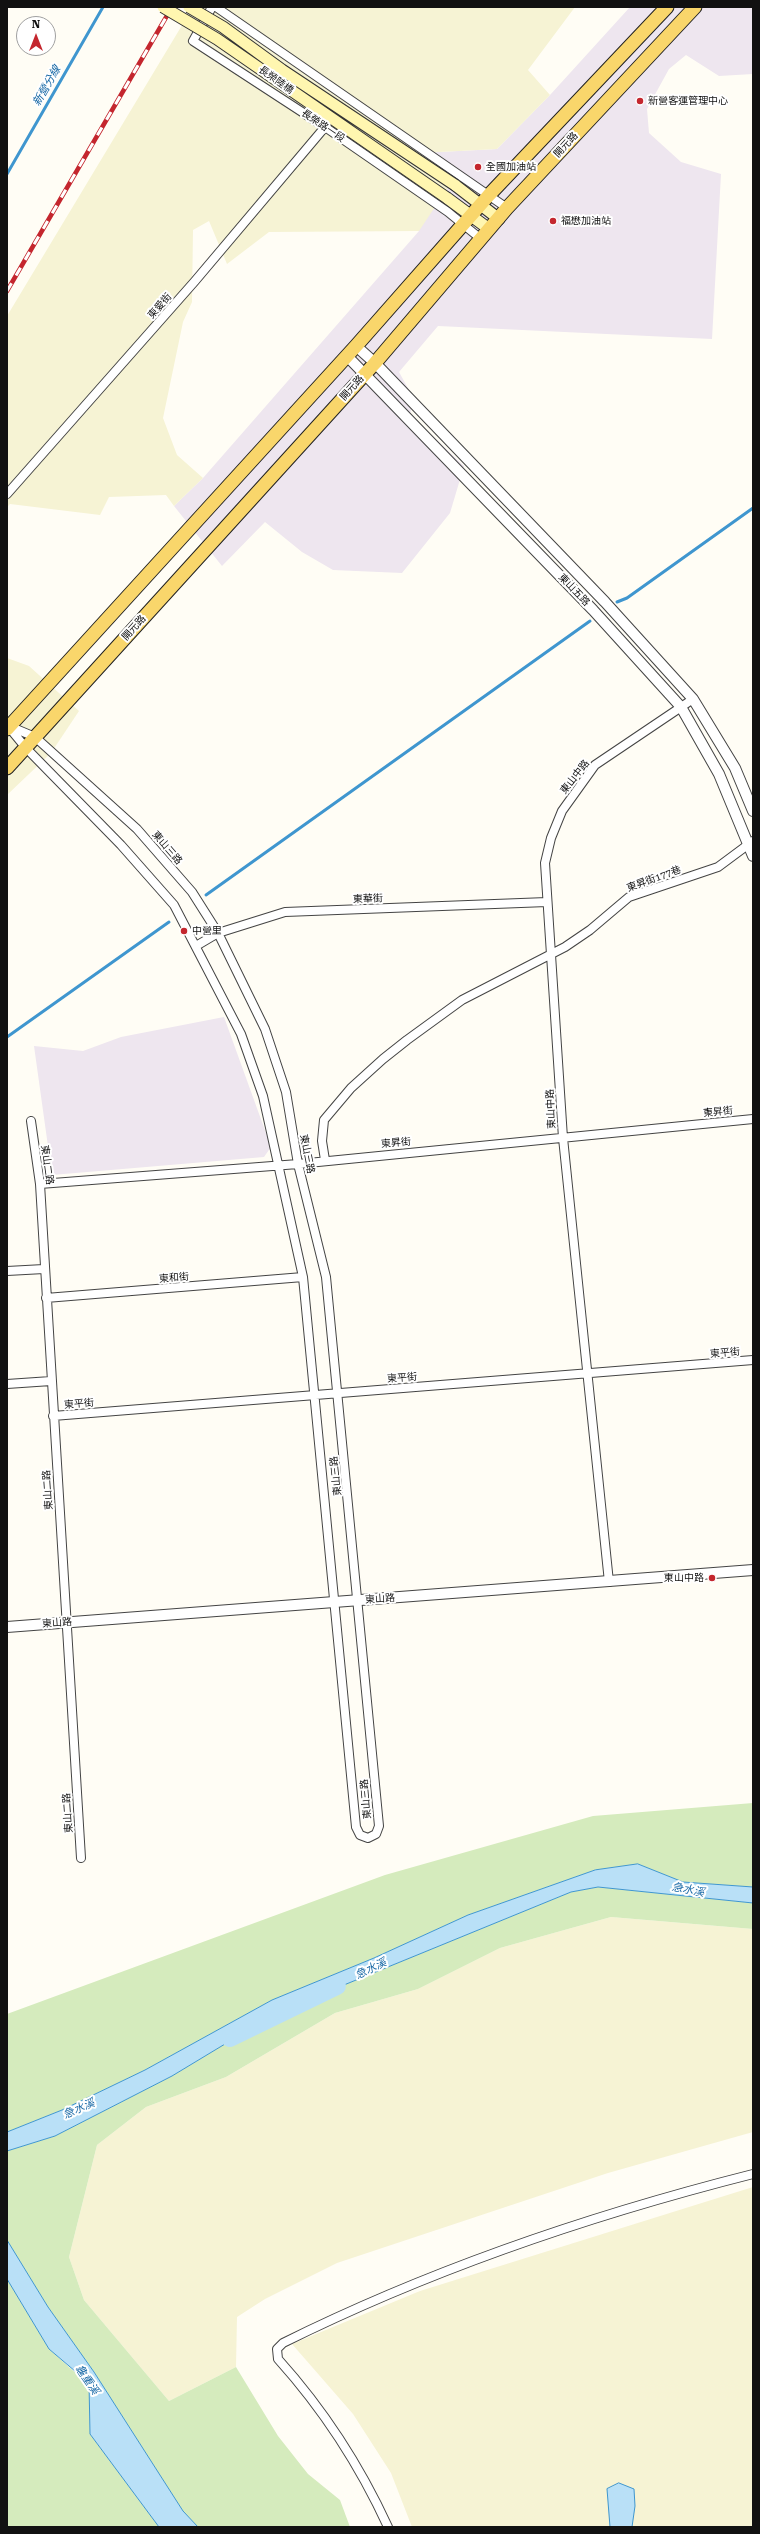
<!DOCTYPE html>
<html>
<head>
<meta charset="utf-8">
<style>
	body { margin:0 }
	#map { position:relative; width:760px; height:2534px; overflow:hidden; background:#fffdf5; font-family:"Roboto Serif",serif }
	canvas { display:block }
	.frame { position:absolute; inset:0; border:8px solid #111; pointer-events:none }
	.north { position:absolute; left:16px; top:16px; width:40px; height:40px; box-sizing:border-box; background:#fff; border:1px solid #a0a0a0; border-radius:50%; rotate:0deg; font-size:11px; font-weight:700; line-height:16px; text-align:center; color:#111 }
	.north::after { content:''; display:block; margin:auto; width:14px; height:18px; background:#c4262e; clip-path:polygon(50% 0,100% 100%,50% 72%,0 100%) }
</style>
</head>
<body>
<div id="map">
<canvas width="760" height="2534"></canvas>
<div class="frame"></div>
<div class="north">N</div>
</div>
<script>
const ctx = document.querySelector('canvas').getContext('2d');
ctx.lineJoin = 'round';
function fill(path, color) { ctx.fillStyle = color; ctx.fill(path, 'evenodd'); }
function trace(path, color, width, dash) { ctx.strokeStyle = color; ctx.lineWidth = width; ctx.lineCap = dash ? 'butt' : 'round'; ctx.setLineDash(dash || []); ctx.stroke(path); }
function drawText(font, color, halo, rows, align = 'center') {
  ctx.font = font + ' "Roboto Serif","Noto Sans TC",serif'; ctx.lineWidth = 4; ctx.setLineDash([]); ctx.textBaseline = 'middle'; ctx.strokeStyle = halo; ctx.fillStyle = color; for (const [text, x, y, turn = 0] of rows) {
    ctx.save(); ctx.translate(x, y); ctx.rotate((+turn || 0) * Math.PI / 180); ctx.textAlign = isNaN(turn) ? turn : align; if (halo) ctx.strokeText(text, 0, 0); ctx.fillText(text, 0, 0); ctx.restore();
  }
}
fill(new Path2D(`
	M630,7H753V74L719,76L686,55L669,69L647,109L649,133L681,162L721,174L712,339L438,326L399,372L414,399L410,414L464,466L450,513L402,573L333,570L302,552L265,522L222,566L174,506L203,478L419,231V153L497,149L550,95Z
	M224,1017L271,1147L264,1157L52,1175L34,1046L83,1051L121,1037Z`), '#eee6ef');
fill(new Path2D(`
	M193,7H575L528,70L550,95L497,149L420,153L453,180L419,231L269,232L227,264L209,221L193,230L192,302L183,322L163,418L177,455L203,478L174,506L166,495L109,497L100,515L10,504L7,507V316Z
	M7,658L29,666L79,711L51,753L7,795Z
	M611,1917L753,1929V2132L608,2173L337,2263L265,2299L237,2317L236,2367L169,2401L84,2300L69,2257L97,2145L146,2107L226,2077L335,2013L418,1989L500,1948Z
	M753,2187V2527H412L391,2473L353,2414L292,2344L420,2291Z`), '#f6f3d4');
fill(new Path2D(`
	M753,1803V1887L683,1882L638,1864L595,1870L468,1915L374,1958L272,2000L145,2070L62,2110L7,2132V2014L385,1875L593,1816Z
	M598,1887L753,1903V1929L611,1917L500,1948L418,1989L335,2013L226,2077L146,2107L97,2145L69,2257L84,2300L169,2401L236,2367L278,2436L308,2474L340,2500L350,2527H198L183,2511L94,2372L48,2307L7,2240V2151L55,2136L172,2076L278,2012L571,1892Z
	M7,2279L49,2349L89,2385L90,2434L159,2527H7Z`), '#d5ebbd');
const water = new Path2D(`
	M638,1864L683,1882L753,1887V1903L598,1887L571,1892L278,2012L172,2076L55,2136L7,2151V2132L62,2110L145,2070L272,2000L374,1958L468,1915L595,1870Z
	M7,2240L48,2307L94,2372L183,2511L198,2527H159L90,2434L89,2383L49,2349L7,2279Z
	M619,2483L634,2489L635,2506L632,2527H610L607,2489Z`);
fill(water, '#b9e0f7');
trace(water, '#3f96cf', 1);
trace(new Path2D(`
	M7,174L103,7
	M617,602L627,598L753,508
	M206,895L590,621
	M7,1037L169,922`), '#3f96cf', 3);
trace(new Path2D(`
	M230,2038L337,1986`), '#b9e0f7', 18);
const minor = new Path2D(`
	M212,7L193,41L325,127L448,212L481,239
	M216,7L507,208
	M7,494L195,281L325,127
	M7,725L26,748L121,845L174,905L241,1034L263,1096L303,1277L356,1827L360,1835L368,1838L376,1834L379,1826L326,1277L298,1164L286,1092L265,1029L218,933L192,892L137,829L35,737L9,726
	M196,946L218,933L285,912L547,902
	M31,1121L40,1184L81,1858
	M325,1160L322,1141L324,1120L351,1088L383,1059L407,1040L462,1000L565,947L590,930L629,897L718,867L753,841
	M40,1184L298,1164L753,1119
	M7,1271L44,1269
	M46,1298L303,1277
	M7,1384L51,1381
	M53,1416L753,1360
	M609,1582L563,1138L545,863L551,838L562,811L595,765L693,699
	M388,2527C360,2466 323,2409 278,2359L277,2349L283,2343C432,2269 591,2215 753,2174`);
const tertiary = new Path2D(`
	M356,346L375,363L605,602L693,699L735,768L753,811
	M347,356L593,610L681,707L719,774L753,856
	M7,1627L753,1570`);
const secondary = new Path2D(`
	M455,185L499,219
	M447,198L489,229`);
const primary = new Path2D(`
	M7,729L356,346L489,195L667,7
	M7,768L375,363L507,208L695,7`);
trace(minor, '#444', 10);
trace(tertiary, '#444', 12);
trace(secondary, '#333', 13);
trace(primary, '#222', 15);
trace(minor, '#fff', 8);
trace(tertiary, '#fff', 10);
trace(secondary, '#fff6b0', 11);
trace(primary, '#f9d66b', 13);
const rail = new Path2D(`
	M7,291L172,7`);
trace(rail, '#c4262e', 4.5);
trace(rail, '#fff', 3, [9]);
const secondaryBridge = new Path2D(`
	M163,7L217,39L447,198
	M189,7L223,27L282,70L455,185`);
trace(secondaryBridge, '#333', 13, []);
trace(secondaryBridge, '#fff6b0', 11);
for (const [x, y, r, color] of [
	[640,101,4,"#c4262e"],
	[478,167,4,"#c4262e"],
	[553,221,4,"#c4262e"],
	[184,931,4,"#c4262e"],
	[712,1578,4,"#c4262e"]
]) { const dot = new Path2D(); dot.arc(x, y, r, 0, 2 * Math.PI); ctx.fillStyle = color; ctx.fill(dot); trace(dot, '#fff', 1.5); }
drawText('10px', '#111', '#fff', [
	["長榮陸橋",276,80,35],
	["長榮路一段",323,126,34],
	["開元路",566,145,-47],
	["東愛街",160,306,-49],
	["開元路",352,388,-48],
	["東山五路",574,590,46],
	["開元路",134,628,-48],
	["東山中路",575,777,-52],
	["東山三路",167,848,49],
	["東昇街177巷",654,879,-20],
	["東華街",368,899,-2],
	["東山中路",551,1109,-93],
	["東昇街",718,1112,-6],
	["東昇街",396,1143,-5],
	["東山三路",307,1154,79],
	["東山二路",47,1165,82],
	["東和街",174,1278,-5],
	["東平街",725,1353,-5],
	["東平街",402,1378,-4],
	["東平街",79,1404,-5],
	["東山三路",336,1476,-96],
	["東山二路",48,1490,-94],
	["東山路",380,1599,-4],
	["東山路",57,1623,-4],
	["東山三路",366,1799,-95],
	["東山二路",68,1813,-94]
]);
drawText('10px', '#111', '#fff', [
	["新營客運管理中心",648,101],
	["全國加油站",486,167],
	["福懋加油站",561,221],
	["中營里",192,931],
	["東山中路",704,1578,"right"]
], 'left');
drawText('italic 11px', '#1768a6', '#fff', [
	["新營分線",47,86,-60],
	["急水溪",688,1890,11],
	["急水溪",371,1969,-26],
	["急水溪",79,2109,-23],
	["龜重溪",87,2380,56]
]);
</script>
</body>
</html>
